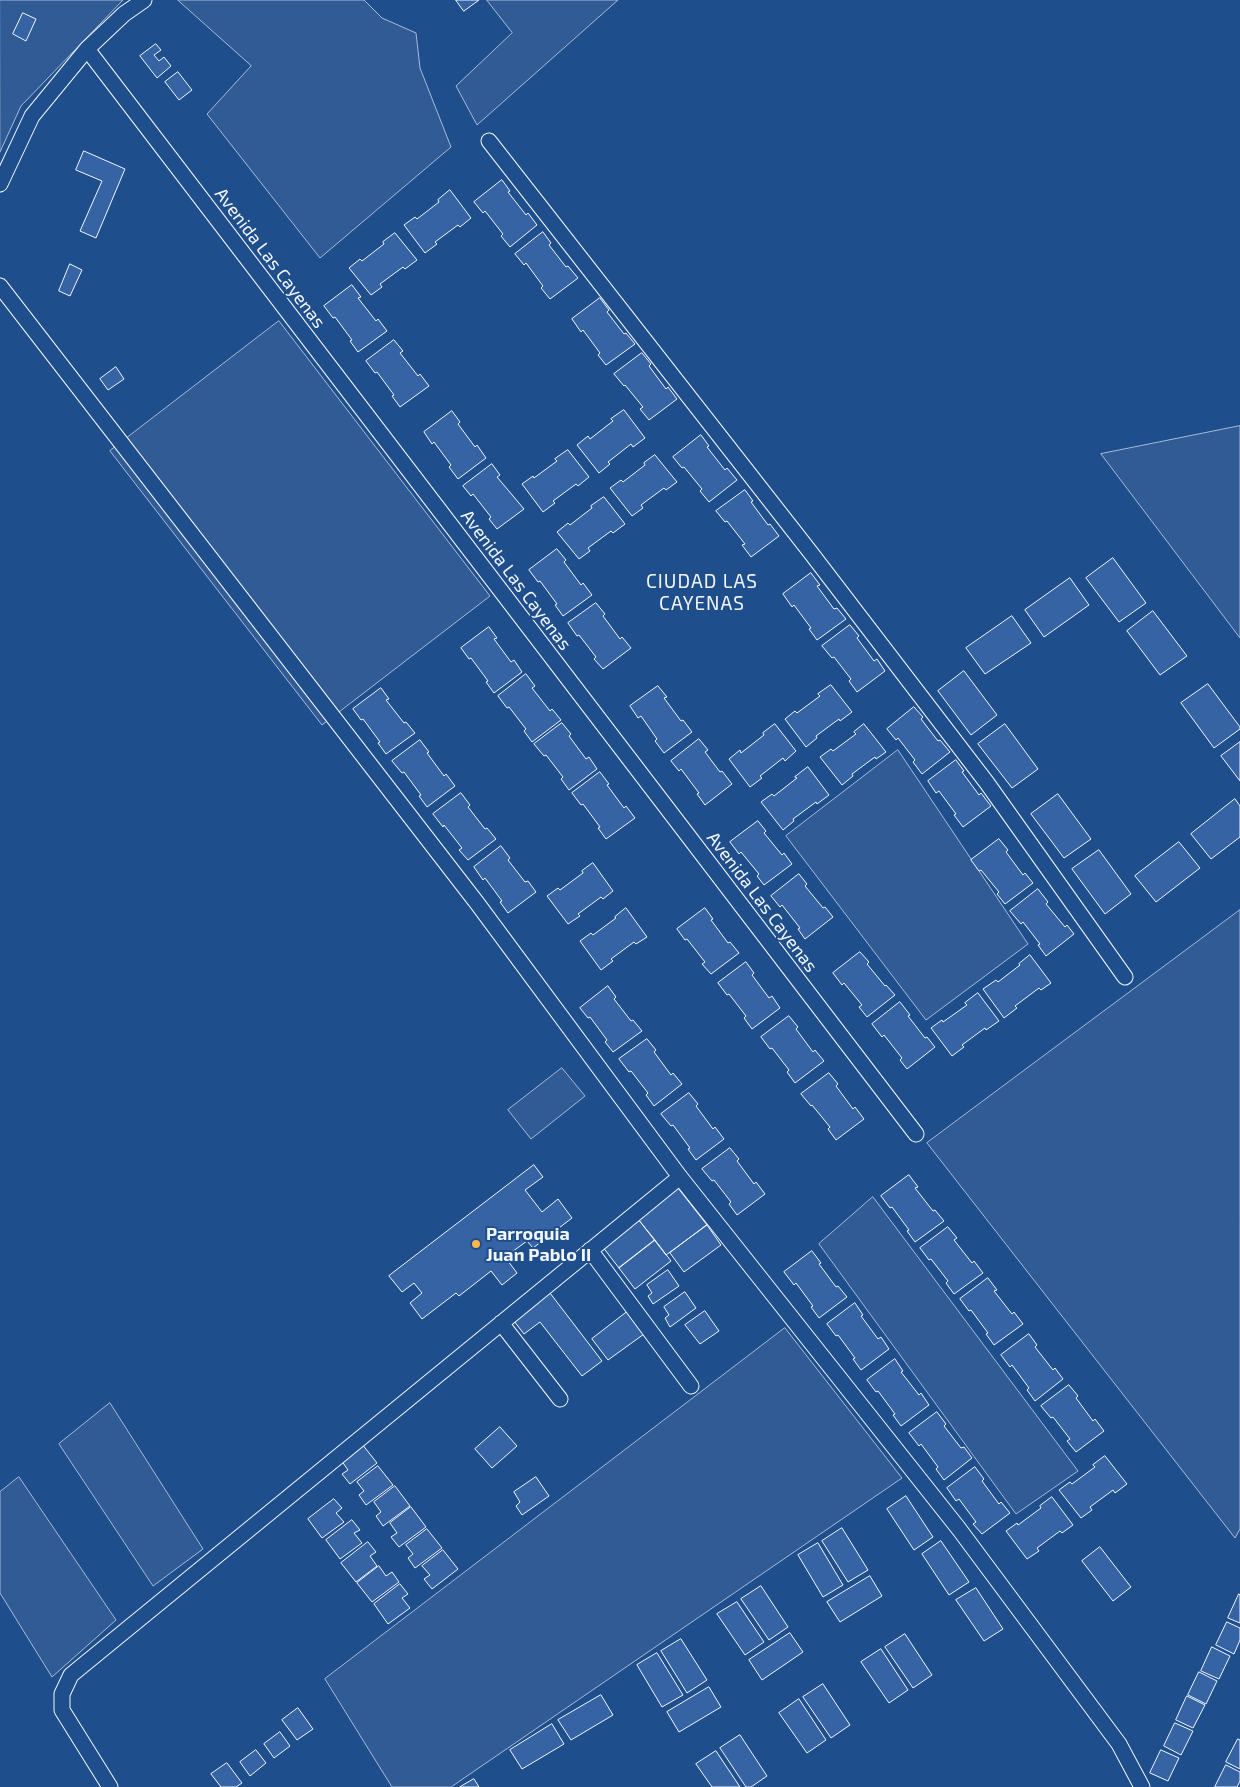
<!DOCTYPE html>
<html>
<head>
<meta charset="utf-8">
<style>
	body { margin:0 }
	canvas { display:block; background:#1f4e8c }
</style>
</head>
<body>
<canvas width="1240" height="1787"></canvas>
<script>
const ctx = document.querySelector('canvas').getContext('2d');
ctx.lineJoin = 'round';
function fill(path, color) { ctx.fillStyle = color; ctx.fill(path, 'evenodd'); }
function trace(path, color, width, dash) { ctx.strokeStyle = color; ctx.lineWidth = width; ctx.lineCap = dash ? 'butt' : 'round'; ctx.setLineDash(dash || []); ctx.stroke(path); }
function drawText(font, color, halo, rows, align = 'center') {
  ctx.font = font + ' "Exo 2",sans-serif'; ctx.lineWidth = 4; ctx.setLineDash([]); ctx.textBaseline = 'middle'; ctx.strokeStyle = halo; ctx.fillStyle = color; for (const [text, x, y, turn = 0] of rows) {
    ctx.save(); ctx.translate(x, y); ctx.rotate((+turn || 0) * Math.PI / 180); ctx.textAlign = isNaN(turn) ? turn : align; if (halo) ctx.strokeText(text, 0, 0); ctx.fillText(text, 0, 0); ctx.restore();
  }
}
const built = new Path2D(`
	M0,0H123L21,106L0,152Z
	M178,0H364L382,18L416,33L420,68L451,147L320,258L207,114L251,66Z
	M487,0H618L477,125L456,86L512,33Z
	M279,321L490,596L322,725L110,451Z
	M1240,426V638L1101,454Z
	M898,750L1028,944L926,1020L786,836Z
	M1240,910V1529L1235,1538L927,1143Z
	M562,1068L585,1096L531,1139L508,1110Z
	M873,1197L1078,1471L1016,1514L819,1244Z
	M785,1328L902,1478L451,1787H392L325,1679Z
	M110,1403L203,1549L153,1586L59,1444Z
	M19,1477L116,1620L52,1677L0,1593V1492Z`);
fill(built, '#305b95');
trace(built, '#a8bbd7', 1);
const building = new Path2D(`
	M456,0H479L464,11Z
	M23,13L36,19L26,41L13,34Z
	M156,44L161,50L154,55L159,61L164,57L171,66L157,78L140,56Z
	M178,72L192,90L179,100L165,82Z
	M84,151L125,169L96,238L80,231L102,181L76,170Z
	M502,180L510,191L508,192L526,215L528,213L537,225L510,247L501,236L503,234L485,211L483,213L474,202Z
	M450,190L471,218L460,227L458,225L435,242L437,244L425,253L404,225L415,217L417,219L439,202L438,200Z
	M543,232L551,243L549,245L566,267L568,266L578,278L550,299L541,288L543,286L526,263L524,265L515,254Z
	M395,233L417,260L405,269L403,267L380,284L382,287L371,295L349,268L360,259L362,261L384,244L383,242Z
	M70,264L82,270L70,296L59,291Z
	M352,285L361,297L358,298L376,321L378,319L387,331L358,352L350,341L352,340L335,317L333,318L324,306Z
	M600,298L609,310L607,312L624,334L626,333L635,344L606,365L598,355L600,353L583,330L581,332L572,319Z
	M394,340L403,351L400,353L418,376L420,374L429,386L400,407L392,396L394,395L377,372L375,373L366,361Z
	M642,353L651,364L649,366L666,389L668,387L677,399L649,420L640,409L643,407L625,385L624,386L614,374Z
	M116,367L124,379L108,390L100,379Z
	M624,410L645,438L633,447L631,444L608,462L610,464L599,473L577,445L588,436L590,439L613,421L611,419Z
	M452,411L460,422L458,424L475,447L477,445L486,458L458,479L449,467L451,465L434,442L432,444L424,432Z
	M701,435L709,446L707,447L725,470L727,468L737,480L709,502L700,491L702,489L684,467L682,468L673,457Z
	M568,450L589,477L578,486L576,484L553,501L555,503L543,512L522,484L533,476L534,478L557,461L555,459Z
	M655,455L677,482L666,490L664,488L641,505L643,508L632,516L610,488L621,480L623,482L645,465L644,463Z
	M492,464L500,475L497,477L524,509L497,529L489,519L491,517L473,494L471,496L463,486Z
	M745,490L753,501L751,502L768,525L770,524L779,536L751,557L742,545L745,544L727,521L725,522L716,511Z
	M604,497L625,524L613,533L611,531L588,548L590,551L579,559L557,532L568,523L570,525L592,508L591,506Z
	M557,549L566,560L564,562L581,585L583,583L592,595L563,616L555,605L557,604L540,581L538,582L529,570Z
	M1113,558L1146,603L1119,622L1086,578Z
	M811,573L820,585L817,586L834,609L837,608L846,619L817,640L809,629L811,628L794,605L792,607L783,594Z
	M1070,578L1089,605L1044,637L1025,610Z
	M596,603L605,614L603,616L620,639L622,637L631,648L603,669L594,659L596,657L579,635L577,636L568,623Z
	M1153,611L1187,656L1160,675L1127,631Z
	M1012,616L1031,643L985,674L966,648Z
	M850,625L859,636L857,638L874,661L877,659L885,671L857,692L849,681L851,679L834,657L832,658L822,646Z
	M489,627L497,638L494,639L511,662L514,660L522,672L494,693L486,682L488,681L471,658L469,659L461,648Z
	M964,671L997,715L971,735L938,691Z
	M526,674L535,686L532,688L550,711L552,709L561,720L532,742L524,731L526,729L509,707L507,708L498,696Z
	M1208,684L1240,727V729L1214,748L1181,703Z
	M831,685L852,712L840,721L839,719L816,736L817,738L806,747L785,719L795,711L797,713L820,696L818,694Z
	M658,686L667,697L664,698L681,721L683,720L692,732L664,753L655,741L657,739L641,716L638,718L630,706Z
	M381,688L389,699L386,700L404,723L406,722L415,733L386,754L378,743L380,742L363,719L361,720L353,709Z
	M914,707L923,717L921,719L938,741L940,740L950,752L922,774L913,762L915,760L898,738L896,740L887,729Z
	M562,723L571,734L569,736L586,759L589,757L597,769L569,790L561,779L563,777L546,755L544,756L534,744Z
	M775,724L796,751L785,761L783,758L760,776L762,778L750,787L729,759L740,750L741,753L764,735L763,733Z
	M864,724L886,752L876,759L875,757L852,774L853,776L842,785L820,757L831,749L833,751L856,734L854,732Z
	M1005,724L1038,769L1012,788L978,744Z
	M699,739L708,750L705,752L720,772L722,771L732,784L705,805L697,794L699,793L681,769L679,771L671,761Z
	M420,740L429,752L427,753L444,776L446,774L455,786L427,807L419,796L421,795L404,772L402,773L392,761Z
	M1240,742V781L1221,756Z
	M956,760L964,771L962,772L979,795L981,793L991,806L963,827L954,815L956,814L939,791L936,793L928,781Z
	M808,767L829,795L817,804L816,802L793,819L794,821L783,830L761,802L772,794L774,796L797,778L795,777Z
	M600,772L609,784L607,785L624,808L626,806L635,818L606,839L598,828L600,827L583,804L581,805L572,793Z
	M461,793L470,805L468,807L485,829L487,828L496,839L468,860L459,850L462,848L444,825L443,827L433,814Z
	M1058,794L1091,839L1064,858L1031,814Z
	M1235,799L1240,806V837L1211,859L1191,834Z
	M758,821L766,831L764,833L782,855L784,853L792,864L764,885L757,876L759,874L741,852L739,854L730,842Z
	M999,839L1008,850L1006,852L1023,875L1025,873L1033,883L1005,904L997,894L999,892L981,870L979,871L971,860Z
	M1179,842L1200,868L1156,902L1135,876Z
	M501,846L510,858L508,860L525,882L528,881L536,892L508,913L500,902L502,901L485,878L483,880L474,867Z
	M1099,850L1131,894L1105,914L1072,869Z
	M593,863L613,891L603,899L601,897L578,914L580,916L568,924L547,896L558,888L560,890L583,873L582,871Z
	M799,874L807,884L805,886L823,908L825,907L833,917L805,939L798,929L800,928L782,905L780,907L771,896Z
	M1038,889L1048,902L1046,904L1065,927L1067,925L1074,934L1046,956L1038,945L1040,944L1023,922L1021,924L1010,911Z
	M626,908L647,937L636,944L634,942L611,959L613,961L601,970L580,941L591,933L593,935L616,918L615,917Z
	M705,908L713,919L711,920L728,943L730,942L739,953L711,974L702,964L705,962L687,939L685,940L677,929Z
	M860,952L869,962L867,964L885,986L886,985L895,995L867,1017L859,1007L862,1005L844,983L842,985L833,973Z
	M1030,955L1051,983L1041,990L1039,988L1015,1006L1017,1008L1004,1018L983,989L996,980L998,982L1020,965L1019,964Z
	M746,962L754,973L752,975L769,998L772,996L780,1008L752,1029L744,1018L746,1016L729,994L727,995L718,983Z
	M608,986L616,997L614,999L631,1021L633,1020L642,1031L613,1052L605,1042L607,1040L590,1017L588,1018L580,1008Z
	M978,993L999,1021L986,1030L985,1028L962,1045L964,1047L952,1056L931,1028L942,1020L943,1022L967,1005L965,1003Z
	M900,1002L910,1015L908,1016L925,1038L927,1037L935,1047L907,1069L900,1060L902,1058L884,1035L882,1037L872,1024Z
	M789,1016L798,1027L796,1029L813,1052L815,1050L824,1061L795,1083L787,1072L789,1070L772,1048L770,1049L761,1037Z
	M647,1039L656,1050L654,1052L671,1075L673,1073L682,1084L654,1106L646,1095L648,1093L631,1071L629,1072L619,1059Z
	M829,1073L838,1084L836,1086L853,1109L855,1107L864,1119L836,1140L828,1129L830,1127L812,1105L811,1106L801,1094Z
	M689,1093L698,1104L696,1106L713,1129L715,1127L724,1139L696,1160L688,1149L690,1148L673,1125L671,1126L661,1114Z
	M730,1148L739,1159L737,1161L754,1184L756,1182L765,1194L737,1215L729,1204L731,1202L714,1180L712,1181L702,1169Z
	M534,1165L543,1177L525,1190L542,1212L558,1199L572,1218L533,1248L527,1241L505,1257L517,1273L502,1285L491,1271L459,1296L456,1293L422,1319L410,1303L422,1293L414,1283L402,1292L389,1276Z
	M909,1175L918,1187L915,1188L933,1211L935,1210L944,1221L915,1242L907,1231L909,1230L892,1207L890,1208L881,1196Z
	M678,1188L707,1225L666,1255L638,1219Z
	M638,1219L655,1240L619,1268L602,1246Z
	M707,1225L721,1245L684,1272L670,1253Z
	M948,1227L957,1238L954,1240L972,1263L974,1261L983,1273L954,1294L946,1283L948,1281L931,1259L929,1260L920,1248Z
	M655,1240L671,1261L635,1289L619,1268Z
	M812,1251L821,1263L819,1264L836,1287L838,1286L847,1297L819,1318L811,1307L813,1306L796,1283L794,1285L784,1272Z
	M668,1270L679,1286L653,1304L648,1296L652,1293L647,1285Z
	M988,1278L997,1290L994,1291L1012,1314L1014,1312L1023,1324L994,1345L986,1334L988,1333L971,1310L969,1311L960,1299Z
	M685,1292L696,1308L670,1327L665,1318L669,1315L664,1307Z
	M550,1293L602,1361L582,1376L540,1322L524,1334L514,1321Z
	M855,1303L863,1315L861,1316L878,1339L881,1337L889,1349L861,1370L853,1359L855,1358L838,1335L836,1336L827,1324Z
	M705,1311L719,1331L700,1344L685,1325Z
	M627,1312L644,1334L608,1360L592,1339Z
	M1029,1334L1037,1345L1035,1347L1053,1370L1055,1368L1063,1379L1035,1401L1027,1390L1029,1388L1012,1365L1010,1367L1001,1355Z
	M895,1359L903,1371L901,1372L919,1395L921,1393L929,1405L901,1426L893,1415L895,1414L878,1391L876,1392L867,1380Z
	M1069,1385L1078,1396L1076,1398L1093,1421L1095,1419L1104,1431L1076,1452L1067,1441L1070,1439L1053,1417L1051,1418L1041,1406Z
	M937,1412L946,1424L944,1426L961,1448L964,1447L972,1458L944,1480L936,1469L938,1467L921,1444L919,1446L909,1433Z
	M500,1427L517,1446L492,1468L475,1449Z
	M362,1444L377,1463L350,1484L342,1474L348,1470L341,1460Z
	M1105,1456L1127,1484L1115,1493L1113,1490L1090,1507L1092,1510L1081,1518L1059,1490L1070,1482L1072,1484L1095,1467L1093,1465Z
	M378,1466L393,1485L366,1505L359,1495L364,1491L357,1482Z
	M975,1467L984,1479L982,1481L999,1504L1001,1502L1010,1513L982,1534L973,1524L976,1522L959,1499L956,1501L947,1488Z
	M536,1477L549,1496L522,1515L516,1506L520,1502L514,1492Z
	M395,1486L410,1506L383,1526L376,1516L381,1512L374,1502Z
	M906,1496L933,1537L914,1550L887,1509Z
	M1052,1497L1073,1525L1062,1533L1060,1531L1037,1548L1039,1551L1027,1559L1006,1531L1017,1523L1018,1525L1041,1508L1040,1506Z
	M334,1499L342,1508L336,1513L344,1522L322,1538L308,1519Z
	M411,1507L426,1527L399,1547L391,1537L397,1533L390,1523Z
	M352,1520L360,1530L354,1533L362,1543L340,1559L326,1540Z
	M842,1528L868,1570L848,1582L822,1541Z
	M427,1529L442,1548L415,1568L408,1558L413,1554L406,1545Z
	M941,1541L969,1582L949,1595L922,1554Z
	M368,1542L376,1552L370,1556L377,1566L356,1582L341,1563Z
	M818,1543L843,1585L823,1597L798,1555Z
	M1100,1547L1131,1587L1113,1601L1082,1561Z
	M443,1550L458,1569L432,1589L424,1579L430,1575L422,1566Z
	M379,1566L386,1576L392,1572L399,1582L372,1602L357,1583Z
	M870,1576L882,1596L840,1622L827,1602Z
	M400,1584L408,1594L402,1598L410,1608L388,1624L374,1604Z
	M761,1586L788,1627L769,1640L741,1599Z
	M976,1588L1003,1629L984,1641L956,1600Z
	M1239,1594L1240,1595V1623L1228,1618Z
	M737,1602L764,1642L745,1655L717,1614Z
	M1227,1622L1240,1628V1640L1234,1654L1216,1645Z
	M790,1633L803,1652L762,1680L749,1660Z
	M905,1634L932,1675L913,1688L885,1647Z
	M681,1639L707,1680L687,1693L661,1651Z
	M1212,1647L1230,1656L1219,1679L1201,1671Z
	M881,1649L908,1690L889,1703L861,1662Z
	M657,1653L683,1695L662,1707L637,1665Z
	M1199,1672L1217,1681L1206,1704L1188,1695Z
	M823,1684L850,1725L831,1738L803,1697Z
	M709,1687L721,1707L679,1732L667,1712Z
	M601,1695L613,1715L571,1740L558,1720Z
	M1187,1696L1205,1705L1193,1728L1176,1720Z
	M799,1699L826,1740L807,1753L779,1713Z
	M298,1708L313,1729L297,1740L282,1720Z
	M1175,1723L1193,1731L1181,1755L1164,1746Z
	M552,1724L564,1744L522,1769L510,1750Z
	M280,1732L290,1746L274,1758L264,1744Z
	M740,1735L767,1776L751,1787H746L720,1748Z
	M1238,1739L1240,1740V1769L1226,1762Z
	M256,1750L266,1763L250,1776L240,1762Z
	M1161,1750L1179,1758L1168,1781L1150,1773Z
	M716,1751L740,1787H712L696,1764Z
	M227,1763L242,1783L236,1787H221L211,1774Z
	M1226,1765L1240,1772V1781L1237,1787H1215Z
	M474,1779L479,1787H460Z`);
fill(building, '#3563a3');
trace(building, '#f2f6ff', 1);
const street = new Path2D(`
	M87,49L916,1134
	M489,141L811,553L987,783L1125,977
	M0,184L32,116L87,49L124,14L144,0
	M0,286L477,903L680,1177L959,1529L1119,1744L1142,1787
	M590,1250L691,1386
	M501,1323L560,1399
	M110,1787L62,1710V1694L71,1675L680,1177`);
trace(street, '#f2f6ff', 17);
trace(street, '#1f4e8c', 15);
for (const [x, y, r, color] of [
	[476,1244,5,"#ffb74d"]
]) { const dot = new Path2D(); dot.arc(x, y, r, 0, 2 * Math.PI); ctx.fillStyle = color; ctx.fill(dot); trace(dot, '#1f4e8c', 2); }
drawText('18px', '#f2f6ff', '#1f4e8c', [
	["Avenida Las Cayenas",270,258,53],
	["Avenida Las Cayenas",516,580,53],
	["Avenida Las Cayenas",762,902,53]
]);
drawText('bold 18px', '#f2f6ff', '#1f4e8c', [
	["Parroquia",486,1234],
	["Juan Pablo II",486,1255]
], 'left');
ctx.letterSpacing = '1px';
drawText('19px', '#f2f6ff', '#1f4e8c', [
	["CIUDAD LAS",702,582],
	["CAYENAS",702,604]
]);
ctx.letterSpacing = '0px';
</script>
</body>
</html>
